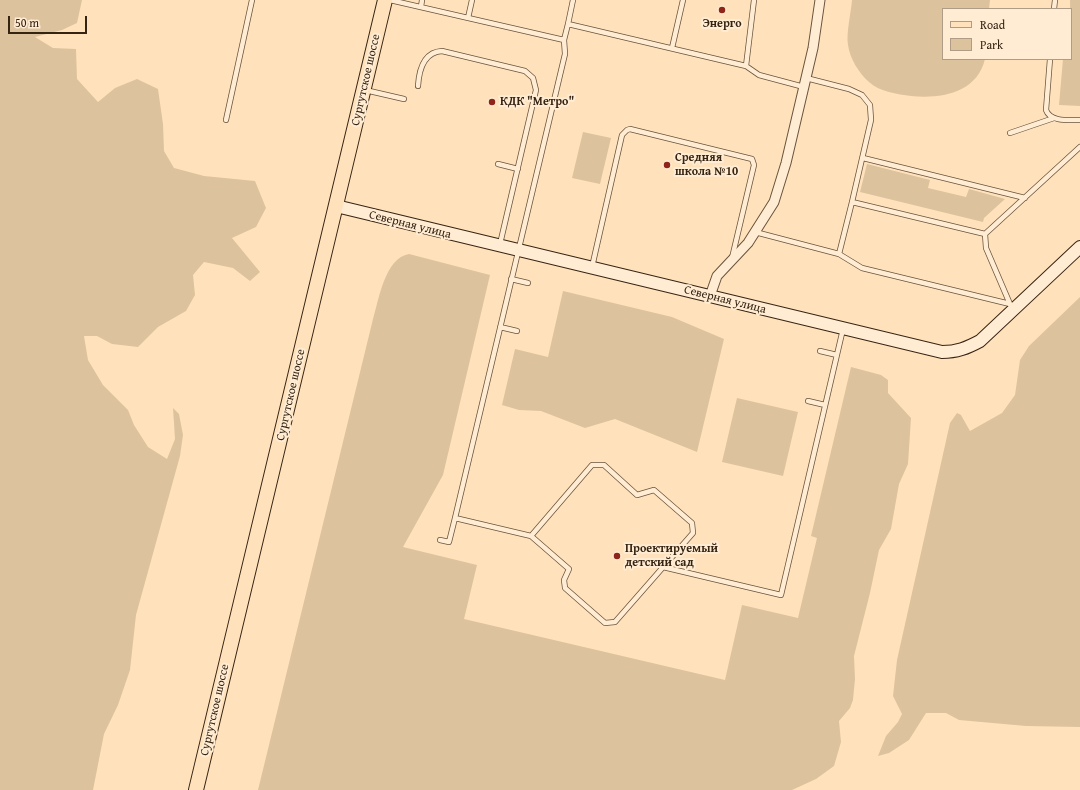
<!DOCTYPE html>
<html>
<head>
<meta charset="utf-8">
<style>
	body { margin:0 }
	#map { position:relative; width:1080px; height:790px; overflow:hidden; background:#ffe2bb; font-family:"Gentium Book Plus",serif }
	canvas { display:block }
	.legend { position:absolute; left:942px; top:8px; width:130px; height:52px; box-sizing:border-box; background:#ffecd3; border:1px solid #af9c86; margin:0; padding:5px 7px; list-style:none; font-size:12px; color:#362413 }
	.legend li { display:flex; align-items:center; gap:8px; height:20px }
	.legend b { width:20px; border:1px solid #af9c86 }
	.scale { position:absolute; left:8px; top:16px; width:79px; height:18px; box-sizing:border-box; border:2px solid #362413; border-top:0; padding-left:5px; font-size:12px; line-height:14px; white-space:nowrap; color:#362413; -webkit-text-stroke:3px #ffecd3; paint-order:stroke }
</style>
</head>
<body>
<div id="map">
<canvas width="1080" height="790"></canvas>
<ul class="legend">
<li><b style="height:5px;background:#ffe2bb"></b>Road</li>
<li><b style="height:11px;background:#ddc29e"></b>Park</li>
</ul>
<div class="scale">50 m</div>
</div>
<script>
const ctx = document.querySelector('canvas').getContext('2d');
ctx.lineJoin = 'round';
function fill(path, color) { ctx.fillStyle = color; ctx.fill(path, 'evenodd'); }
function trace(path, color, width, dash) { ctx.strokeStyle = color; ctx.lineWidth = width; ctx.lineCap = dash ? 'butt' : 'round'; ctx.setLineDash(dash || []); ctx.stroke(path); }
function drawText(font, color, halo, rows, align = 'center') {
  ctx.font = font + ' "Gentium Book Plus",serif'; ctx.lineWidth = 4; ctx.setLineDash([]); ctx.textBaseline = 'middle'; ctx.strokeStyle = halo; ctx.fillStyle = color; for (const [text, x, y, turn = 0] of rows) {
    ctx.save(); ctx.translate(x, y); ctx.rotate((+turn || 0) * Math.PI / 180); ctx.textAlign = isNaN(turn) ? turn : align; if (halo) ctx.strokeText(text, 0, 0); ctx.fillText(text, 0, 0); ctx.restore();
  }
}
fill(new Path2D(`
	M0,0H82L77,23L62,30L35,37L53,48L76,49L77,79L98,102L115,88L137,79L158,89L163,124L164,151L174,168L204,176L255,181L266,208L256,227L232,238L260,272L250,281L233,268L204,262L193,275L195,295L186,311L158,327L138,347L112,344L97,336H84L88,360L103,385L128,410L134,425L148,447L167,459L175,439L173,408L179,414L183,435L180,456L136,615L130,670L118,705L104,734L93,790H0Z
	M852,0H990L989,9H943V59H985C977,93 941,99 911,96C897,94 880,92 869,82C859,73 850,59 848,45C846,33 851,13 852,0Z
	M1070,0H1080V106L1059,105L1063,59H1071Z
	M583,132L611,138L600,184L572,178Z
	M867,164L930,180L928,188L966,197L969,189L1005,199L984,218L983,222L860,192Z
	M409,254L490,275L443,475L403,547L477,565L464,619L725,680L742,605L798,618L817,538L811,536L851,367L881,375L888,380V393L911,418L908,464L899,484L891,529L879,550L870,593L854,656L855,679L853,700L850,708L839,721L841,742L834,766L816,779L792,790H258L373,319C379,299 385,258 409,254Z
	M563,291L672,317L724,339L697,452L615,419L585,428L541,411L519,410L502,405L515,349L548,357Z
	M1080,297V727L1026,726L959,720L946,713H926L909,740L889,753L878,756L886,736L898,722L902,714L893,696L897,660L950,423L957,413L961,415L970,431L1002,413L1015,395L1020,360L1029,346Z
	M737,398L798,412L783,476L722,462Z`), '#ddc29e');
const lane = new Path2D(`
	M390,0L564,40
	M421,7L422,0
	M1054,9L1055,0
	M468,18L472,0
	M568,24L573,0
	M672,48L683,0
	M1050,59L1046,110C1050,122 1069,120 1080,120
	M746,66L754,0
	M806,78L849,89L862,95L870,105L871,120L852,202L985,234
	M418,86C419,70 424,52 442,51L525,71L533,78L536,90L500,244
	M365,90L404,99
	M226,120L252,0
	M1010,133L1054,118
	M863,158L1025,198
	M498,164L518,169
	M755,232L839,254L862,268L1010,304L1015,308
	M839,254L852,202
	M592,267L622,135L627,130L630,129L752,159L754,165L732,258
	M511,279L528,283
	M1010,304L986,248L985,234L1080,147
	M500,327L517,331
	M820,351L837,355
	M808,401L825,405
	M592,465H604L637,495L654,490L692,523L693,533L615,622L605,623L565,588L564,580L569,569L531,536Z
	M531,536L455,518L565,54L564,40L568,24L746,66L759,75L804,87
	M440,540L449,542L455,518
	M663,567L781,595L843,329`);
const street = new Path2D(`
	M710,296L717,276L748,243L774,202L786,163L813,48L820,0`);
const secondary = new Path2D(`
	M336,206L942,352C957,352 967,348 980,341L1080,247`);
const primary = new Path2D(`
	M196,790L385,0`);
trace(lane, '#68543d', 6);
trace(street, '#68543d', 11);
trace(secondary, '#362413', 14);
trace(primary, '#362413', 16);
trace(lane, '#ffecd3', 4.5);
trace(street, '#ffecd3', 9);
trace(secondary, '#ffecd3', 12);
trace(primary, '#ffe2bb', 14);
for (const [x, y, r, color] of [
	[722,10,4,"#8f2418"],
	[492,102,4,"#8f2418"],
	[667,165,4,"#8f2418"],
	[617,556,4,"#8f2418"]
]) { const dot = new Path2D(); dot.arc(x, y, r, 0, 2 * Math.PI); ctx.fillStyle = color; ctx.fill(dot); trace(dot, '#ffecd3', 1.5); }
drawText('bold 12px', '#362413', '#ffecd3', [
	["Энерго",722,24,"center"],
	["КДК \"Метро\"",500,102],
	["Средняя",675,158],
	["школа №10",675,172],
	["Проектируемый",625,549],
	["детский сад",625,563]
], 'left');
drawText('12px', '#362413', '#ffecd3', [
	["Сургутское шоссе",366,80,-77],
	["Северная улица",410,225,14],
	["Северная улица",725,300,14],
	["Сургутское шоссе",291,395,-77],
	["Сургутское шоссе",215,710,-77]
]);
</script>
</body>
</html>
